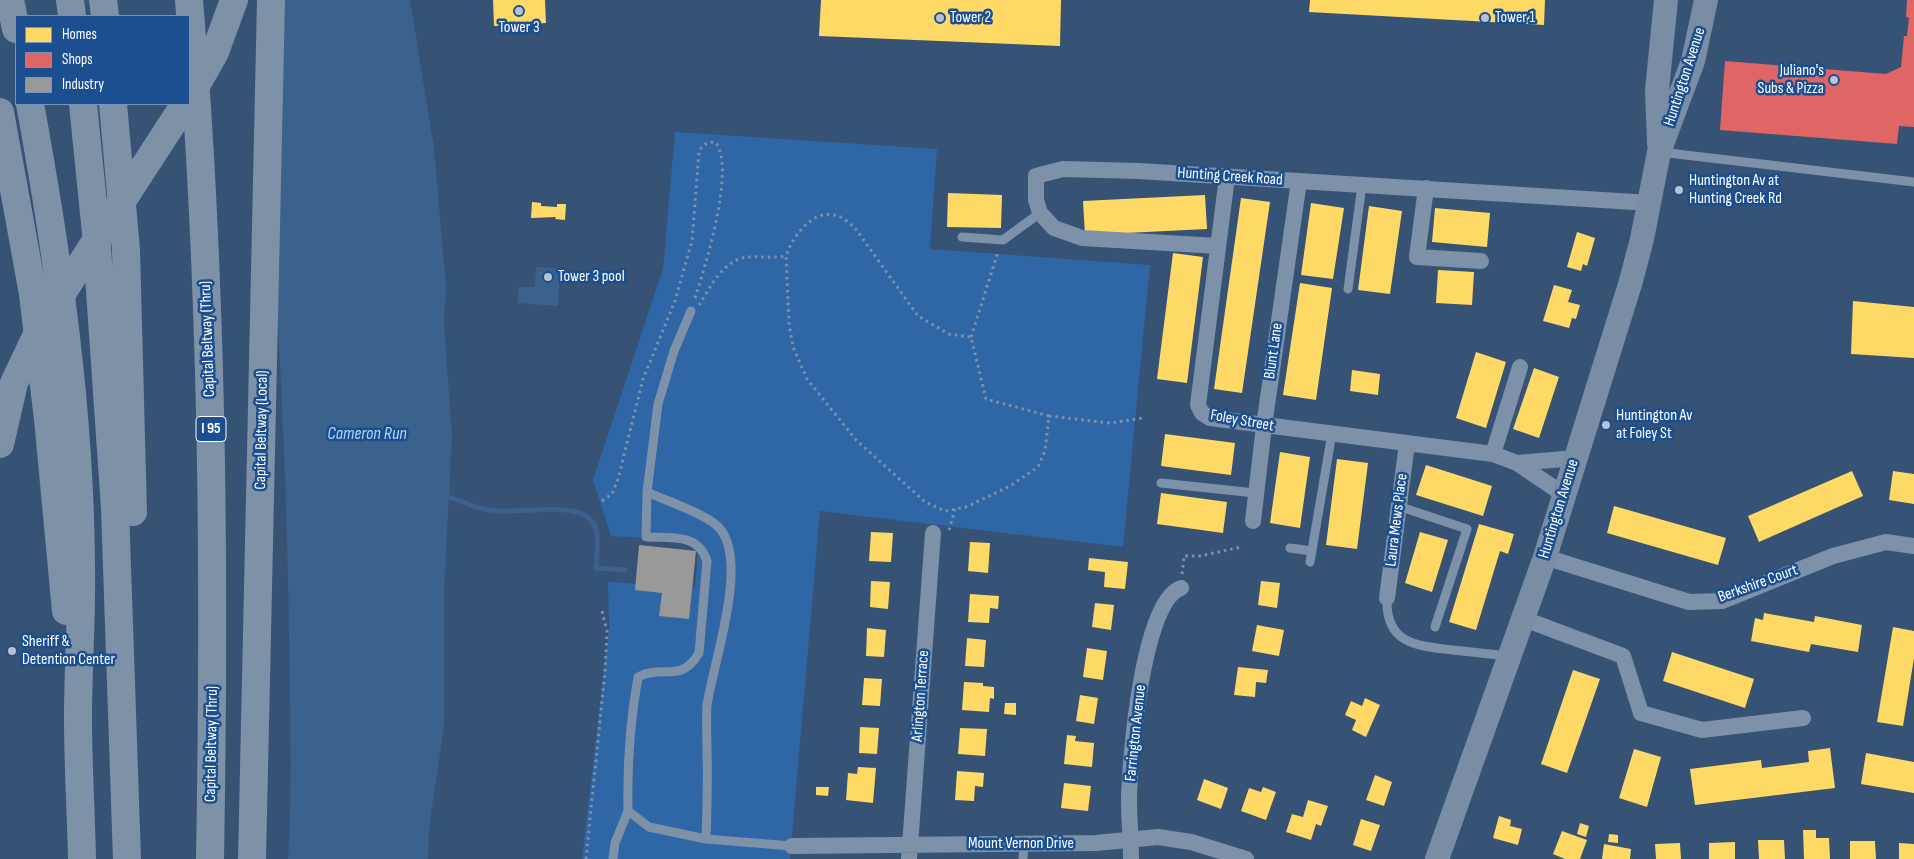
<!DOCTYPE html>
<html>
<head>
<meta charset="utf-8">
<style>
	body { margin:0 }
	#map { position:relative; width:1914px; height:859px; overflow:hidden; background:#365274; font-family:"Sofia Sans Condensed",sans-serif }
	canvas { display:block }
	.legend { position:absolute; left:15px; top:15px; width:175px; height:90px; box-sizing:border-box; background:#1b4f8f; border:1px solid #7695bc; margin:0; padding:6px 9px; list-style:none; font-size:15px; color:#fff }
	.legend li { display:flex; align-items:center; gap:10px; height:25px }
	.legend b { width:25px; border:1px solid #7695bc }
</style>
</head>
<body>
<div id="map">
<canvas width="1914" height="859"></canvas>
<ul class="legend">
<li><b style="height:14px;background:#ffd966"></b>Homes</li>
<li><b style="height:14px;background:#e06666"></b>Shops</li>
<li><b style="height:14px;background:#999"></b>Industry</li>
</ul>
</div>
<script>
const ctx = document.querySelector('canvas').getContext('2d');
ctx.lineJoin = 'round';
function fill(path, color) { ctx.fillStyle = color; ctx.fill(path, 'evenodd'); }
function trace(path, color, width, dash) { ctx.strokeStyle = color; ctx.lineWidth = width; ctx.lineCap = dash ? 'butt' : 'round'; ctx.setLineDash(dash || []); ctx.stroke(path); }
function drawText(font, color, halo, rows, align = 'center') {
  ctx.font = font + ' "Sofia Sans Condensed",sans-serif'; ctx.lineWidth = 5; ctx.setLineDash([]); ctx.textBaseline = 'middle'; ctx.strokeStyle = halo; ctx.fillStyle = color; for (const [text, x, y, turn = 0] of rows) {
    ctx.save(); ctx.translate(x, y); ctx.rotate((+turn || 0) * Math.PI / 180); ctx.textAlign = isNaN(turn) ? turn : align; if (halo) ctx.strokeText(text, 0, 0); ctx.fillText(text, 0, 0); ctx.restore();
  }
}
fill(new Path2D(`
	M675,132L937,149L930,249L1150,265L1123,547L820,511L790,859H582L609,629L608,582L695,587L699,541L611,536L593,480L663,269Z`), '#2f66a5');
fill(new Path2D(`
	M258,0H410L434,148L446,286L444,323L452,435L444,593V726L429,829L428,859H288C293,786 290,712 289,639C287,426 271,213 258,0Z
	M536,267L560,268L558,306L517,303L519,287H535Z`), '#3b618d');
fill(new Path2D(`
	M493,0H545L546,23L494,26Z
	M821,0H1061L1060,46L819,36Z
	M1310,0H1545L1544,25L1309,12Z
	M948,193L1002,195L1001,228L947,227Z
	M1205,195L1207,229L1085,235L1083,201Z
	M1241,198L1270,202L1242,393L1214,389Z
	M532,202L541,203V206L557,207V204H566L565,220L555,219L556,217L531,218Z
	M1311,203L1344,208L1333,279L1301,275Z
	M1369,206L1402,211L1390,294L1358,290Z
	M1435,208L1490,213L1487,247L1432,242Z
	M1577,232L1595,238L1587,266L1583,264L1581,271L1567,267Z
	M1173,253L1203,257L1187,383L1157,379Z
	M1438,270L1474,272L1472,305L1436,303Z
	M1300,283L1332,288L1316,400L1283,395Z
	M1554,285L1572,290L1568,302L1580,305L1576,319L1572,318L1569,328L1543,321Z
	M1853,301L1914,307V358L1851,354Z
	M1476,352L1506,362L1486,428L1456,418Z
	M1534,368L1559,377L1539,438L1513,429Z
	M1352,370L1380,374L1378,395L1350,391Z
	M1165,434L1235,443L1231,475L1161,466Z
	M1280,452L1310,457L1300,528L1270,523Z
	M1337,459L1368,463L1357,549L1326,545Z
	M1426,465L1492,486L1483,516L1416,495Z
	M1852,471L1863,496L1759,542L1748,516Z
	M1893,471L1914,474V504L1889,500Z
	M1161,493L1227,502L1223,533L1157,524Z
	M1614,506L1726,538L1718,565L1607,533Z
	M1479,524L1514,534L1508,554L1500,551L1476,630L1449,622Z
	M871,532L893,533L891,562L869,561Z
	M1420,532L1448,540L1432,592L1405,583Z
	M970,542L990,543L988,573L968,571Z
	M1089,558L1128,562L1125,589L1104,587L1105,572L1088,570Z
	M871,581L890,582L888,609L870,607Z
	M1261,581L1280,583L1277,608L1258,605Z
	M970,594L999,596L998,609L990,608L989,623L968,622Z
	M1095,603L1114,605L1111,630L1092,627Z
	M1764,613L1814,622L1815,616L1862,625L1858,652L1811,644L1809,652L1751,641L1755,618L1763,620Z
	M1257,625L1284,630L1279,656L1252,651Z
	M1893,627L1914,631V658L1903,726L1877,722Z
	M867,628L886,630L884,657L866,656Z
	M967,638L986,640L984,667L965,666Z
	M1087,648L1107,651L1103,680L1083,677Z
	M1672,652L1754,679L1745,708L1663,681Z
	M1238,667L1268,670L1266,683L1256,682L1255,697L1234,695Z
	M1573,670L1600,679L1567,773L1541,764Z
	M864,678L882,679L880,706L862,705Z
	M964,682L983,683V686L994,687V699L990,698L989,712L962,710Z
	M1080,695L1098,698L1094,724L1076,721Z
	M1365,698L1380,705L1366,737L1352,730L1356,720L1345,715L1351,701L1362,706Z
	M1005,703H1016V715L1004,714Z
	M860,727L879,728L877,754L859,753Z
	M960,728L987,729L985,756L958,754Z
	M1067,735L1076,736L1075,741L1094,743L1092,767L1064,764Z
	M1830,748L1835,788L1695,805L1690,769L1761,760L1762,768L1809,762L1808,751Z
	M1634,749L1661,757L1647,807L1619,798Z
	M1866,753L1914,762V793L1861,784Z
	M858,767L876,768L873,803L846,800L848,773L857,774Z
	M957,771L984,773L983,787L975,786L974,801L955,800Z
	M1375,775L1392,782L1384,806L1366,800Z
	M1204,779L1228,788L1221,809L1197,800Z
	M1064,783L1091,786L1088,811L1061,808Z
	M816,787H829L828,796L816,795Z
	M1263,787L1276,792L1266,820L1241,811L1249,788L1261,792Z
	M1308,800L1328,806L1321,826L1316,824L1311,840L1286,832L1292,814L1303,817Z
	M1499,816L1511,820L1510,826L1522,829L1518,845L1493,838Z
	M1361,819L1380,825L1371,851L1353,845Z
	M1580,823L1589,826L1586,837L1577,834Z
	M1803,830H1816V838H1829L1830,859H1804Z
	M1562,831L1587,840L1580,859H1565L1553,854Z
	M1609,834L1618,835V843L1608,842Z
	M1758,840H1784L1785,859H1759Z
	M1850,841H1875L1876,859H1850Z
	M1735,842V859H1709V843Z
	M1680,843L1681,859H1656L1655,844Z
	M1899,843L1914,844V859H1899Z
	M1604,844L1631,849L1630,859H1602Z`), '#ffd966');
fill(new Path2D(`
	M1907,0H1914V127L1899,126L1897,144L1720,130L1725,61L1886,74L1901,67L1904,36H1907L1909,18L1906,17Z`), '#e06666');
fill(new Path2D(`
	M639,545L696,551L689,619L659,616L662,593L635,590Z`), '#999');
trace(new Path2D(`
	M444,495C462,502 480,510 499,511C523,513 572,502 590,519C602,530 596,554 596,568L625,570`), '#3b618d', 5);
trace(new Path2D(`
	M699,305C710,288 721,264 742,258C755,255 772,259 786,256
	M971,337L998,252
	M1049,416L986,399L971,337L949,334L918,316L855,228C849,223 842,216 834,215C811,210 792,238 786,256L789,324L793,347L807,379L856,440L925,502L945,511L966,507L1010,486L1038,467L1045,451L1049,416L1110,423L1143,418
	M602,501L612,494L618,479L643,379L675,301L692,241L699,151C703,144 708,142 715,142C737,166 704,271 694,301
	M949,530L955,509
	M1182,574L1184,556H1200L1241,547
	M586,859L605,671L607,631L602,611`), '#7d92a8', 3, [2.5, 4]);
trace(new Path2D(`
	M1660,152L1914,182
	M962,237L1003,240L1040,213
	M1348,289L1362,185
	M691,311L674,351L658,404L647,492C664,500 712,516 721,530C748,566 713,664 707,705C706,720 707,736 707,751C708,781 707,810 706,839
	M1161,483L1255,493
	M647,492L646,537C671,538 698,533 707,561L699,653C681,684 663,664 638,677C630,721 627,766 628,811L649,827L706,839L792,846
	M1398,506L1467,529L1435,627
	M1290,548L1312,551
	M1310,562L1332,433
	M1387,598C1385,644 1417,646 1453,650C1472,652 1490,654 1508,656
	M613,859L615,843L628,811
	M1023,859L1024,844`), '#7d92a8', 9);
trace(new Path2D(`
	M1227,177L1198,405L1202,413L1210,418L1493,454L1517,463L1563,494
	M1426,188L1417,257L1481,261
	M1218,246L1082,238L1054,228L1040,213L1036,200V176L1063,169L1139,171L1650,203
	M1493,454L1520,367
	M1517,463L1575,458
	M1253,521L1264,426L1299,181
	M1545,557L1689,602L1722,601L1833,556L1886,542L1914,546
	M1387,598L1407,443
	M1524,619L1623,656L1641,713L1702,730L1803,718
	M792,846L1096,843L1158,837L1191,842L1246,859
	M909,859L933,533
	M1131,859C1131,839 1129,818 1129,798C1130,760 1142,601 1181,588`), '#7d92a8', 16);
trace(new Path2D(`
	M1659,143L1657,90L1666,0
	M1437,859L1545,557L1631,281L1642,239L1659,152L1693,61L1706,0`), '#798da4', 24);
trace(new Path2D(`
	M10,0L16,29
	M70,0L72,16
	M103,0L105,16
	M189,0C213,286 215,573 210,859
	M30,104C58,256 80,411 81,566C82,616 78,667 78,718C78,765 81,812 82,859
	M83,104L96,233L115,508L127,859
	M113,104L126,250L133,512
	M0,112L33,294L48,419L66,611
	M252,859L271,0`), '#7e92a7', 28);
trace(new Path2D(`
	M189,98L215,52L234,0
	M0,444L14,383L42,324L185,104`), '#7e92a7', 28);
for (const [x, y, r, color] of [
	[519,11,5,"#b9c2ce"],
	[940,18,5,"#b9c2ce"],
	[1485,18,5,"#b9c2ce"],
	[1834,80,5,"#b9c2ce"],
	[1679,190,5,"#b9c2ce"],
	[548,277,5,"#b9c2ce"],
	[1606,425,5,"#b9c2ce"],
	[12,651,5,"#b9c2ce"]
]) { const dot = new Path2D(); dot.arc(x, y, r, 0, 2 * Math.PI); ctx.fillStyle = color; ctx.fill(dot); trace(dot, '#1b4f8f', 2); }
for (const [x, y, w] of [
	[211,429,30]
]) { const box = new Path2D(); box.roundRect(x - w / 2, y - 12.5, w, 25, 4); ctx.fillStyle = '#1b4f8f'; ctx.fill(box); trace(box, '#fff', 1); }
drawText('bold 15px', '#fff', null, [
	["I 95",211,429]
]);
drawText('16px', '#fff', '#1b4f8f', [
	["Tower 2",950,18],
	["Tower 1",1495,18],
	["Tower 3",519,28,"center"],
	["Juliano's",1824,71,"right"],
	["Subs & Pizza",1824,89,"right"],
	["Huntington Av at",1689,181],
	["Hunting Creek Rd",1689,199],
	["Tower 3 pool",558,277],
	["Huntington Av",1616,416],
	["at Foley St",1616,434],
	["Sheriff &",22,642],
	["Detention Center",22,660]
], 'left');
drawText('16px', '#fff', '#1b4f8f', [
	["Huntington Avenue",1685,77,-72],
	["Hunting Creek Road",1230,177,4],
	["Capital Beltway (Thru)",208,339,-92],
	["Blunt Lane",1274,351,-82],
	["Foley Street",1242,421,10],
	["Capital Beltway (Local)",262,430,-89],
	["Huntington Avenue",1559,509,-73],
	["Laura Mews Place",1397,520,-83],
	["Berkshire Court",1758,584,-20],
	["Arlington Terrace",921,696,-86],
	["Farrington Avenue",1136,733,-84],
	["Capital Beltway (Thru)",212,744,-89],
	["Mount Vernon Drive",1021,844]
]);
drawText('italic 18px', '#b5d3f5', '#1b4f8f', [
	["Cameron Run",367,434]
]);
</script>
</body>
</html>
